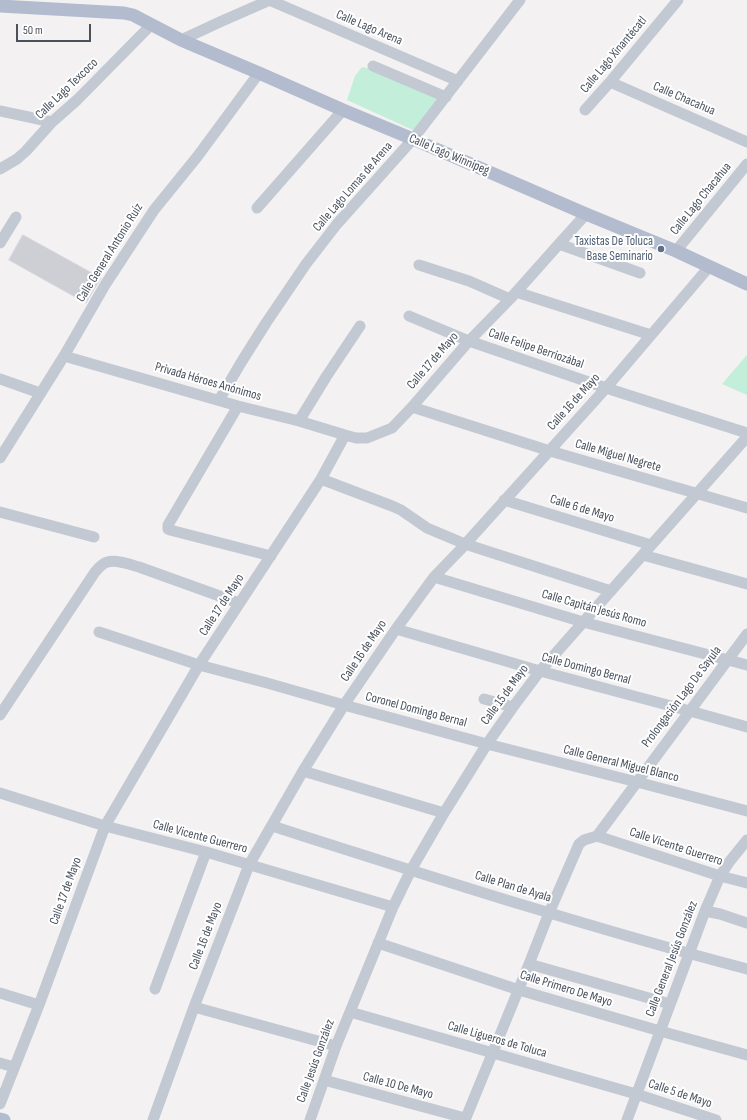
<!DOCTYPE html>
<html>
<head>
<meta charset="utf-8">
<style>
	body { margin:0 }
	#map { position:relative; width:747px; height:1120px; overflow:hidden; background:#f3f1f1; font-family:"Sofia Sans Condensed",sans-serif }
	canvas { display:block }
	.scale { position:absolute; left:16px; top:24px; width:75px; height:18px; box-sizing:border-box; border:2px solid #49515d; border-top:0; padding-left:5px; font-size:12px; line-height:14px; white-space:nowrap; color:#49515d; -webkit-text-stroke:3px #fff; paint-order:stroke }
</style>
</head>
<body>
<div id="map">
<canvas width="747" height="1120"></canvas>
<div class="scale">50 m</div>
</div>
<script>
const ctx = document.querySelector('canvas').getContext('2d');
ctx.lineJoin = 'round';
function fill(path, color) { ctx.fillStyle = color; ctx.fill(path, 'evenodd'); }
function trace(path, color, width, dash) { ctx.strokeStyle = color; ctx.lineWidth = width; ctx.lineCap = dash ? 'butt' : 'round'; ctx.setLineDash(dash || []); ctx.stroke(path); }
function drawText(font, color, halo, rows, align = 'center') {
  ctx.font = font + ' "Sofia Sans Condensed",sans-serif'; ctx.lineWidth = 4; ctx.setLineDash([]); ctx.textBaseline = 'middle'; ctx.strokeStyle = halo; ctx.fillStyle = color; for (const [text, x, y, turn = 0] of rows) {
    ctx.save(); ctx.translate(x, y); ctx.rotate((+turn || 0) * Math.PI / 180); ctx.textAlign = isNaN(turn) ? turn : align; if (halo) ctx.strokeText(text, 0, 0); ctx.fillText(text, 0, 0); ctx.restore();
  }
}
fill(new Path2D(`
	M362,67L367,68L439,98L413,130L347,100L355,76Z
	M747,355V395L722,384Z`), '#c2eeda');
const building = new Path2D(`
	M23,235L101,278L86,303L9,260Z`);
fill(building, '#cecfd5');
trace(building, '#d5d6dc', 1);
trace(new Path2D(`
	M269,0L458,81
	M181,40L222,21L270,0
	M373,66L446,97
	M610,82L747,142
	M585,110L610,82L678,0
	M0,111L52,122
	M0,169L17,159L26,151L52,122L77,100L151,25
	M257,208L343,110
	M0,243L16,217
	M559,244L640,273
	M676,251L747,164
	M419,265L469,281L510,299
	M516,292L651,335
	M409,316L469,341L606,388L747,433
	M64,356L238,406L299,421L345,435L356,438H367L392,428L412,407L469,341L510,299L559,244L586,214
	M0,379L40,393
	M219,400L242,361L266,323L306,264L337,224L413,139L520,0
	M238,406L168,525V529L170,530L271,556
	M412,407L550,451L747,508
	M299,421L326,377L360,326
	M0,458L64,356L105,285L154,210L197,157L259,73
	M321,479L392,506L401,510L427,528L465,544L611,591
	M504,500L651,545
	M0,512L94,537
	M643,555L747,584
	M434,577L583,622L747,665
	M396,629L540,671L690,711L747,727
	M99,632L199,665L267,683L344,705L487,744L637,782L747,811
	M484,699L513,707
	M0,715L95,572C97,570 99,567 102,565C111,557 128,564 139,567L239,603
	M303,771L444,813
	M0,793L105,826L206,852L393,907
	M272,826C429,876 587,927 747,969
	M597,836L747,634
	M705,911L720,914L747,923
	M378,943L519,990L660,1031L747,1055
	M529,964L670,1004
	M155,989L206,852
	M0,993L39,1005
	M194,1007L336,1046
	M350,1012L636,1094L716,1120
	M0,1063L14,1067
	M324,1080L465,1118
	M0,1104L39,1005L105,826L199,665L321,479L345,435
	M153,1120L194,1007L249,865L303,771L344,705L396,629L434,577L460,550L606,388L709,267
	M310,1120L336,1046L393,907L411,870L444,813L487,744L513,707L540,671L747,437
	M465,1120L529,964L549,913L579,844L584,840L597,836L720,876L747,883
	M627,1120L705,911L720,876L730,861L747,840`), '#c2c9d2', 11);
trace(new Path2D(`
	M0,6L124,13L133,15L181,40L259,73L343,110L413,139L586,214L676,251L747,284
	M0,1119L4,1120`), '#b2bcce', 13);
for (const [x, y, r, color] of [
	[661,249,4,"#5c6f8a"]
]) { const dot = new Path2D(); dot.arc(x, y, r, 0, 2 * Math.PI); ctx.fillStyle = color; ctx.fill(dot); trace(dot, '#fff', 1.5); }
drawText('13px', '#49515d', '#fff', [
	["Calle Lago Arena",369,28,23],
	["Calle Lago Xinantécatl",614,55,-50],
	["Calle Lago Texcoco",67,89,-44],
	["Calle Chacahua",684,99,23],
	["Calle Lago Winnipeg",449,155,23],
	["Calle Lago Lomas de Arena",353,187,-49],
	["Calle Lago Chacahua",701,199,-51],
	["Calle General Antonio Ruíz",110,253,-58],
	["Calle Felipe Berriozábal",536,349,19],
	["Calle 17 de Mayo",433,361,-49],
	["Privada Héroes Anónimos",208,382,16],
	["Calle 16 de Mayo",574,402,-48],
	["Calle Miguel Negrete",618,456,16],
	["Calle 6 de Mayo",582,509,17],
	["Calle 17 de Mayo",222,605,-57],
	["Calle Capitán Jesús Romo",594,609,16],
	["Calle 16 de Mayo",364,651,-56],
	["Calle Domingo Bernal",586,669,15],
	["Calle 15 de Mayo",505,695,-54],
	["Prolongación Lago De Sayula",682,697,-53],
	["Coronel Domingo Bernal",416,710,15],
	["Calle General Miguel Blanco",621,764,14],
	["Calle Vicente Guerrero",200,837,15],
	["Calle Vicente Guerrero",676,847,18],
	["Calle Plan de Ayala",513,887,17],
	["Calle 17 de Mayo",66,891,-70],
	["Calle 16 de Mayo",206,936,-69],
	["Calle General Jesús González",672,959,-69],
	["Calle Primero De Mayo",566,989,17],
	["Calle Ligueros de Toluca",497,1040,16],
	["Calle Jesús González",316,1061,-70],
	["Calle 10 De Mayo",398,1086,15],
	["Calle 5 de Mayo",680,1094,18]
]);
drawText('13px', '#4e5e75', '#fff', [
	["Taxistas De Toluca",653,242],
	["Base Seminario",653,257]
], 'right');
</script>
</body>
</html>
